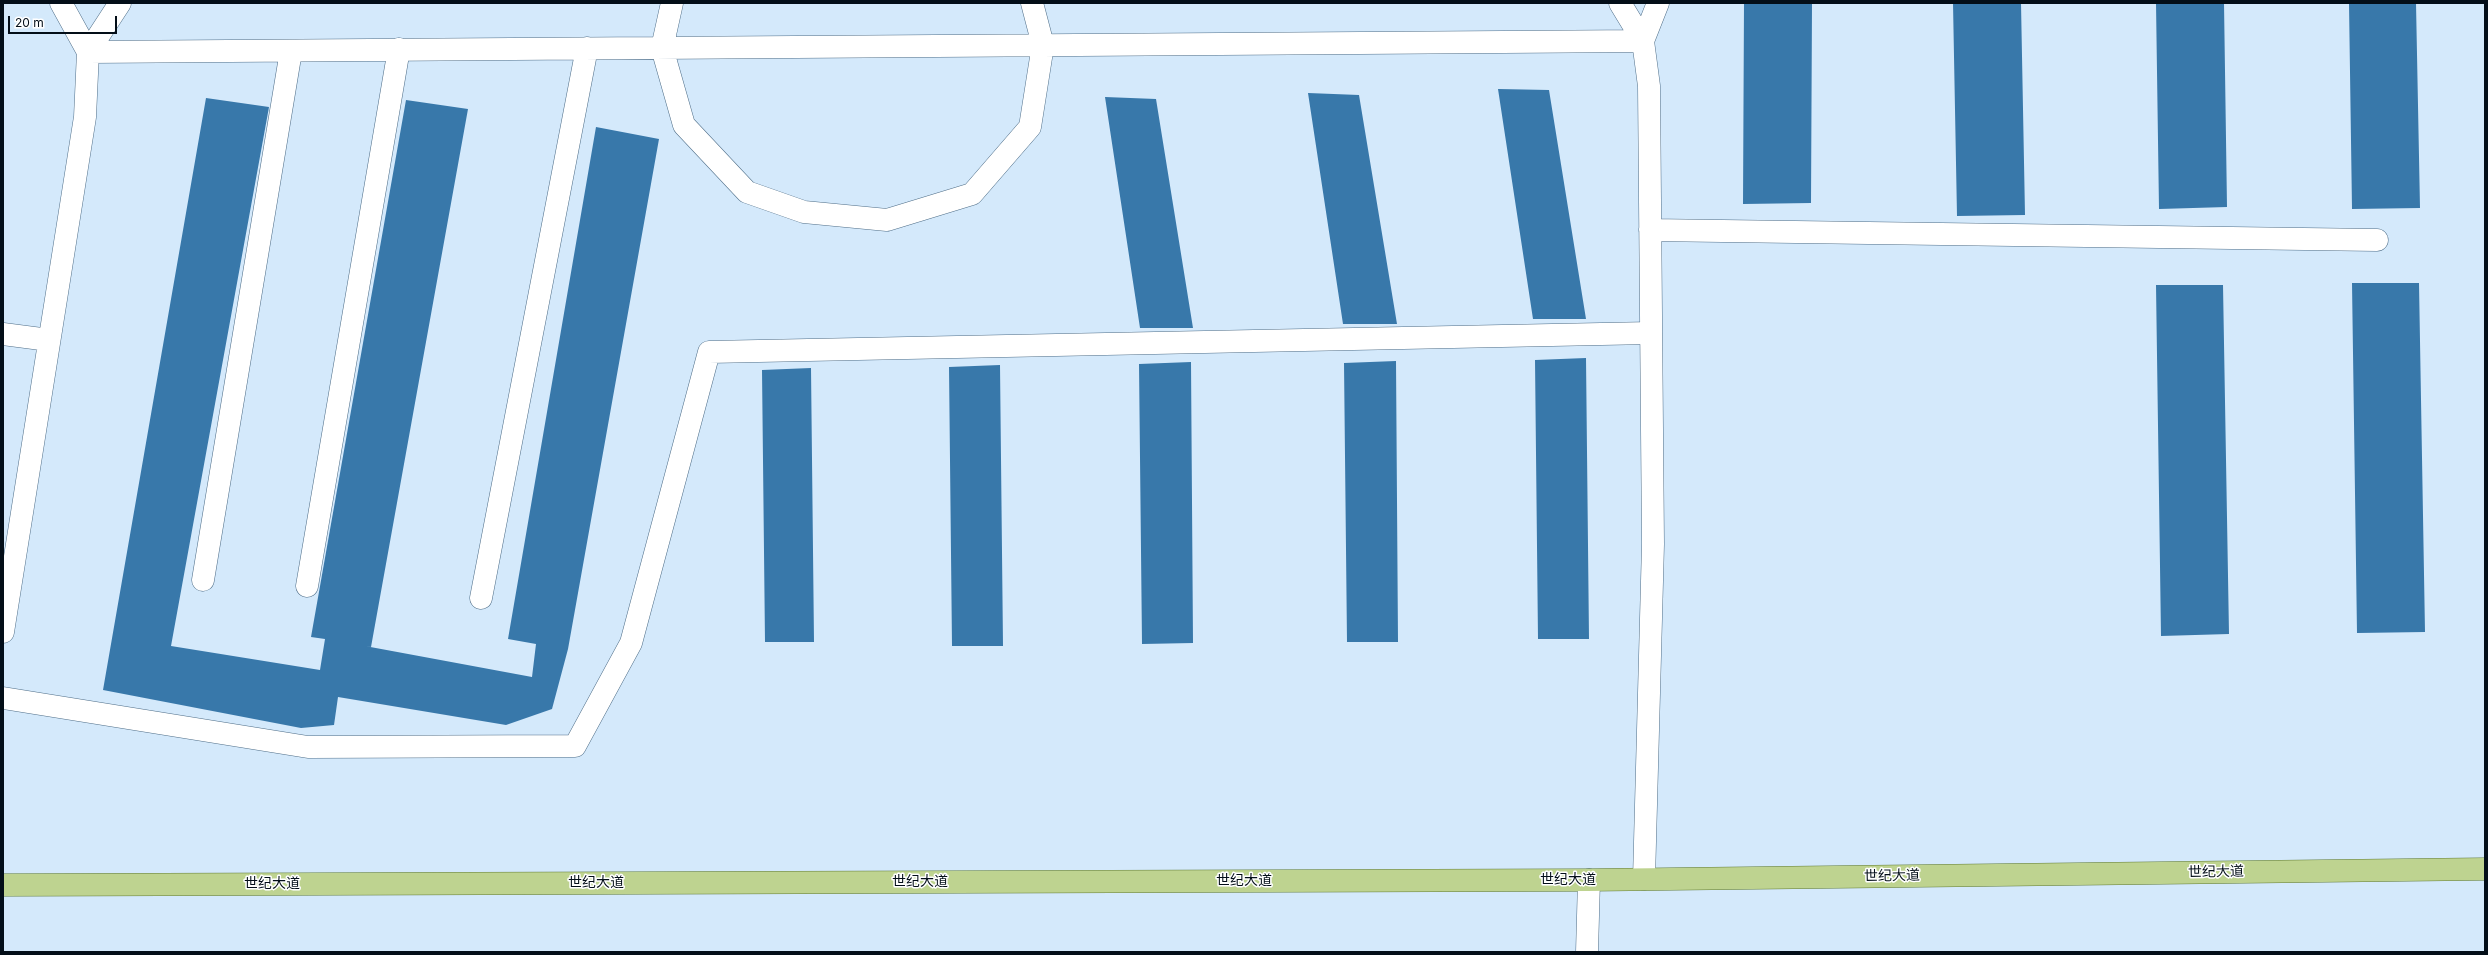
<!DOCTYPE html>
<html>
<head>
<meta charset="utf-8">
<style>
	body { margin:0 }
	#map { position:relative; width:2488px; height:955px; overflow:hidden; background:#d4e9fb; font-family:Inter,sans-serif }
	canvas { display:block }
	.frame { position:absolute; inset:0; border:4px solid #030e18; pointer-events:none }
	.scale { position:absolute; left:8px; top:16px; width:109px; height:18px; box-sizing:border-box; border:2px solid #030e18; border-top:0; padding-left:5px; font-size:12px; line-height:14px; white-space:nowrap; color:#030e18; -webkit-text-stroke:3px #fff; paint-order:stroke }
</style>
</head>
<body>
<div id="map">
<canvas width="2488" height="955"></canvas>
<div class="frame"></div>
<div class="scale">20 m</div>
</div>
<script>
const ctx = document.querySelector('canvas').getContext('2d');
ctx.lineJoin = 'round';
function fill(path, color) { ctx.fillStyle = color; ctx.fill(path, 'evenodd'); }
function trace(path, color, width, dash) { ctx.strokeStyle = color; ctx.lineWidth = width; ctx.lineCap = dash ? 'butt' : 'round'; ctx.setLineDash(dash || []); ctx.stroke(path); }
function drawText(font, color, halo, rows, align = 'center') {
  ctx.font = font + ' Inter,"Noto Sans SC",sans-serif'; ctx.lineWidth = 3; ctx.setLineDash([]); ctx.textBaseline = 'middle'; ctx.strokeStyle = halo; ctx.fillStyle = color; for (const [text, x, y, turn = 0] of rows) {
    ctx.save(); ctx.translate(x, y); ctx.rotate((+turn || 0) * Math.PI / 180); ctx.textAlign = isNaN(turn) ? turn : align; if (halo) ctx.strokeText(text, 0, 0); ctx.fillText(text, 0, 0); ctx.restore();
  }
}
fill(new Path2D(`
	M1744,3H1812L1811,203L1743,204Z
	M1953,3H2021L2025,215L1957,216Z
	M2156,3H2224L2227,207L2159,209Z
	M2349,3H2416L2420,208L2352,209Z
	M1498,89L1549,90L1586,319H1533Z
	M1308,93L1359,95L1397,324H1343Z
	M1105,97L1156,99L1193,328H1140Z
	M206,98L269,107L171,646L320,670L325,639L311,637L406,100L468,109L371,647L365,646L532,677L536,644L508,639L596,127L659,139L568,649L552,709L506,725L338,697L334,725L301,728L103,690Z
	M2352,283H2419L2425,632L2357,633Z
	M2156,285H2223L2229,634L2161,636Z
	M1586,358L1589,639H1538L1535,360Z
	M1396,361L1398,642H1347L1344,363Z
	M1191,362L1193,643L1142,644L1139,364Z
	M1000,365L1003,646H952L949,367Z
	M811,368L814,642H765L762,370Z`), '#3878aa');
const minor = new Path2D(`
	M61,3L88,52L1643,41L1658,3
	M672,3L662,48L684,125L747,192L804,212L887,220L972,194L1030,127L1043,45L1032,3
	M1620,3L1643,41L1649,86L1653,544L1644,879
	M1650,230L2377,240
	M3,334L49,340
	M203,580L291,51
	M307,586L399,49
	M481,598L587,48
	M3,632L85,117L88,52L120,3
	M3,698L308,747L575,746L631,643L709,352L1651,333
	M1587,952L1589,880`);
const major = new Path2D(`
	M3,885L1589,880L2485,869`);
trace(minor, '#4f6e88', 23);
trace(major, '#617b36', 23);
trace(minor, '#fff', 22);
trace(major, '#bed390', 22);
drawText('14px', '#030e18', '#fff', [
	["世纪大道",2216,872,-1],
	["世纪大道",1892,876,-1],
	["世纪大道",1568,880],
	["世纪大道",1244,881],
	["世纪大道",920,882],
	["世纪大道",596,883],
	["世纪大道",272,884]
]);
</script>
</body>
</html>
